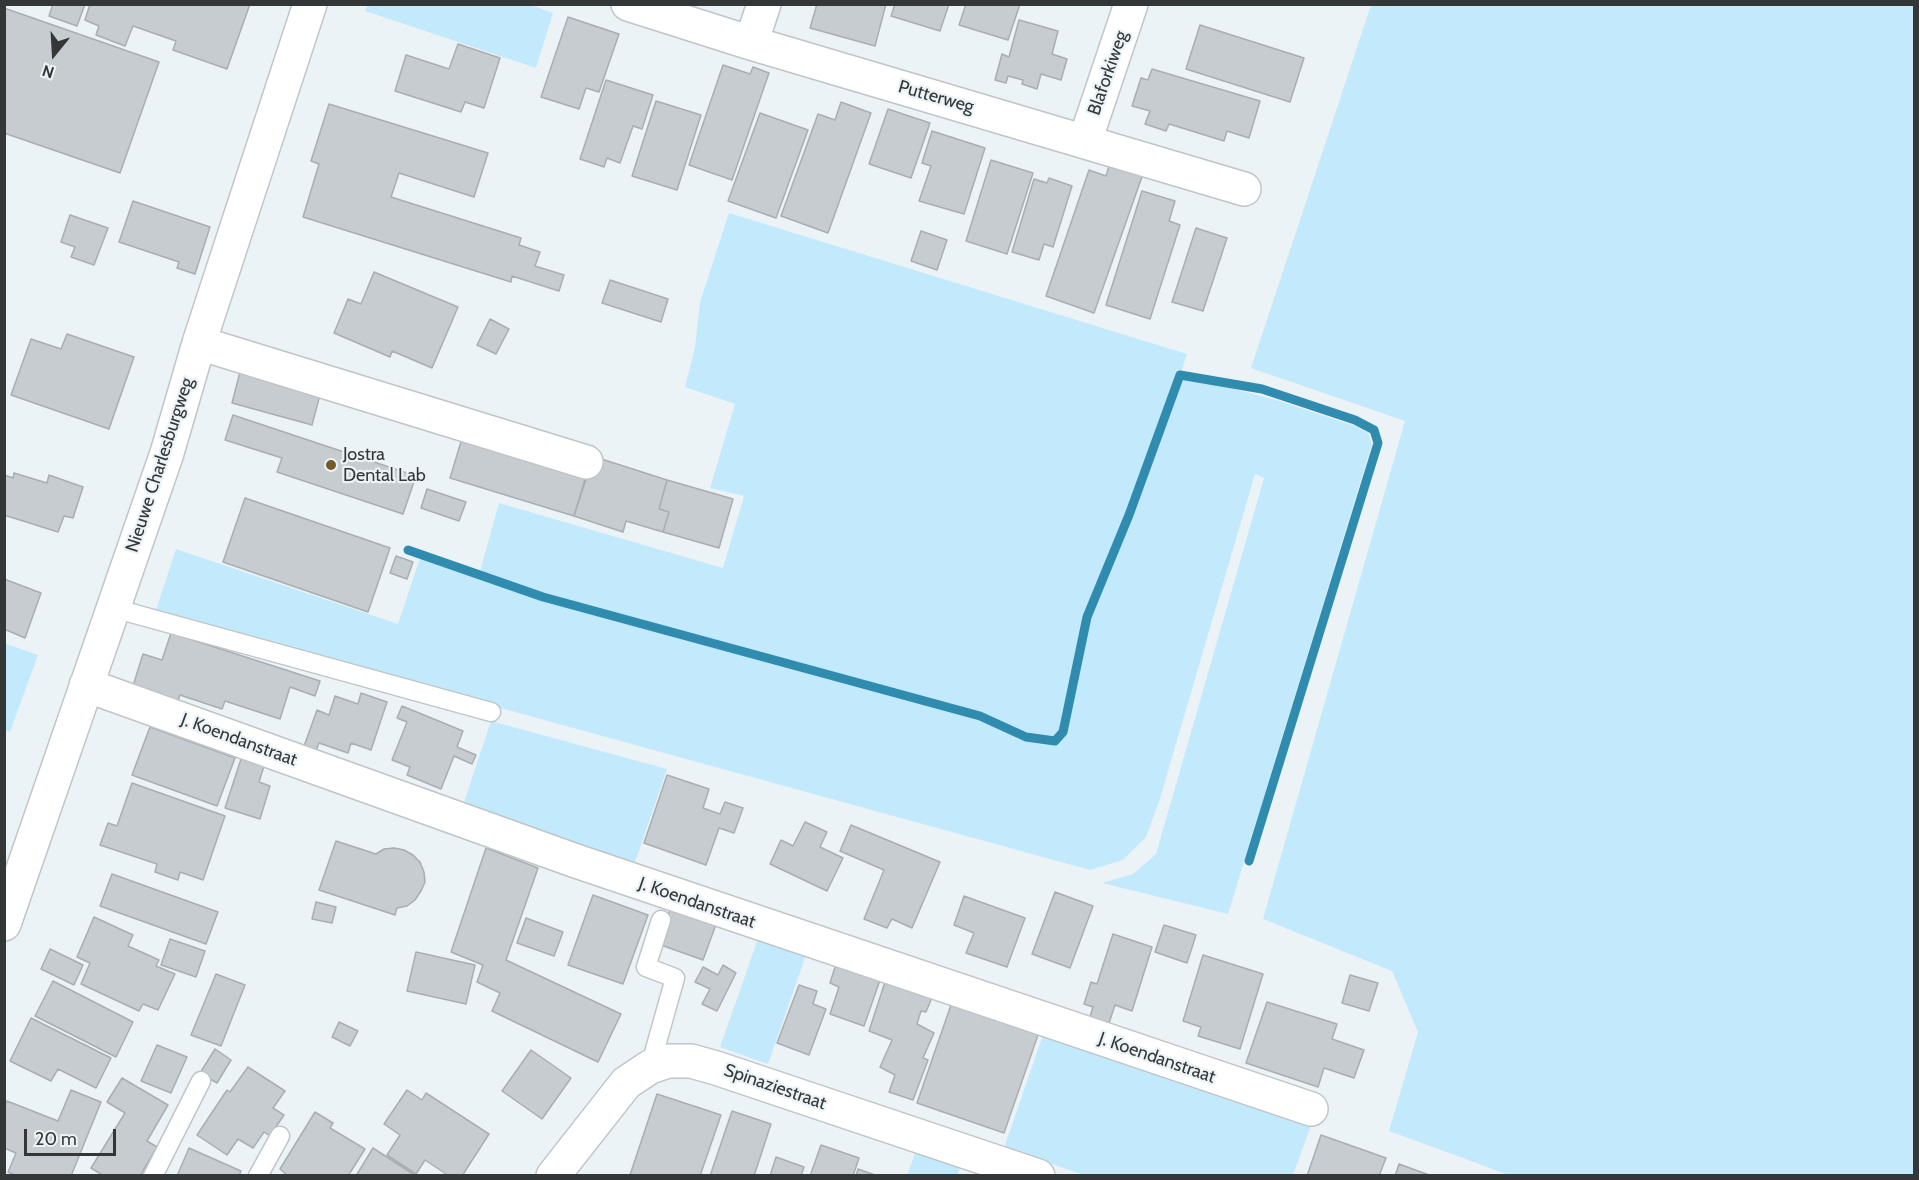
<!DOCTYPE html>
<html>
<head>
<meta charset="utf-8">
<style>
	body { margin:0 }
	#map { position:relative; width:1919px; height:1180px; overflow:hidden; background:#ecf3f6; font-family:Cabin,sans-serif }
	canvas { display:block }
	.frame { position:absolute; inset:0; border:6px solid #343738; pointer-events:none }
	.north { position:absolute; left:24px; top:24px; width:60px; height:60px; -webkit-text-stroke:4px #ecf3f6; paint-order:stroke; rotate:198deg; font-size:16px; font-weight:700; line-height:24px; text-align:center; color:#343738 }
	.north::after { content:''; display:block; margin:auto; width:21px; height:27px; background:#343738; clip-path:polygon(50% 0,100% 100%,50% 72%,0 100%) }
	.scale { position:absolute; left:24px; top:1129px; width:92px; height:27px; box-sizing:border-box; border:3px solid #343738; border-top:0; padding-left:8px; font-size:18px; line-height:21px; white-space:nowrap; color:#343738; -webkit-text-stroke:4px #ecf3f6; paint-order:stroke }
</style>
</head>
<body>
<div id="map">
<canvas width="1919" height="1180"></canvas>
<div class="frame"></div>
<div class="north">N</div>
<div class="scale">20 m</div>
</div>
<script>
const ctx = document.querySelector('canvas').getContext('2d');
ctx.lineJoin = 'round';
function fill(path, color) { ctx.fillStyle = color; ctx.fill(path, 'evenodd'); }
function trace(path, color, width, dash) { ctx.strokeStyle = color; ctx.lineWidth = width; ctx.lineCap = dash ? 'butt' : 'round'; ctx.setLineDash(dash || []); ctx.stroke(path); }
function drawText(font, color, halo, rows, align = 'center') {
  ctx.font = font + ' Cabin,sans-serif'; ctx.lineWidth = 4.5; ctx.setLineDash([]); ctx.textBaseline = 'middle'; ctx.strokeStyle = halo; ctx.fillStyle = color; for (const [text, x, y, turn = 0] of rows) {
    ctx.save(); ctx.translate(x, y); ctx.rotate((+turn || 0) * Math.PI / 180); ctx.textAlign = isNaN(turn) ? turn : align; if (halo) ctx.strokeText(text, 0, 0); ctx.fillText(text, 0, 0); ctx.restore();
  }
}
fill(new Path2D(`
	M368,4H528L553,13L536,68L365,11Z
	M1371,5H1914V1175H1509L1389,1131L1418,1032L1392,971L1263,919L1405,421L1251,368Z
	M729,213L1187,354L1180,375L1276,400L1355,426L1368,433L1372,444L1228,914L1102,883L1133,874L1156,854L1264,478L1255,474L1159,802L1146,837L1123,860L1090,870L155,613L176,549L398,624L421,555L479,575L499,503L723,568L744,496L710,488L735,404L685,387L695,347L700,302Z
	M4,643L38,655L10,732L5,730Z
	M491,721L667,769L632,871L460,814Z
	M759,936L807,952L768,1064L720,1047Z
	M1045,1029L1313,1120L1293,1175H1084L1004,1148Z
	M918,1145L963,1160L957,1175L907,1176Z`), '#c3eafc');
trace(new Path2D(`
	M408,550L543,597L980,716L1026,737L1055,741L1063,732L1087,617L1129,515L1180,375L1262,389L1355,420L1374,430L1378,443L1249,861`), '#2f8caf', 9);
const building = new Path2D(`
	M53,4H85L77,26L49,16Z
	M90,4H250L227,69L173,50L176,41L133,26L125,46L96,35L99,26L85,20Z
	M817,4H886L875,46L810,28Z
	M895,4H949L940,31L891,16Z
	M966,4H1020L1008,40L959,25Z
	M4,8L159,62L120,173L4,133Z
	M568,17L619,34L599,92L586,88L579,109L541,97Z
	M1019,20L1058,31L1052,54L1067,59L1061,80L1041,74L1037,89L1022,84L1023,80L1008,76L1006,83L995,80L1002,54L1009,57Z
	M1200,25L1304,58L1290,102L1186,69Z
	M458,44L500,58L484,108L465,102L461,112L395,91L406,55L449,69Z
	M723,65L750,74L753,67L769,73L732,180L689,165Z
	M1152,69L1260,101L1249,138L1227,131L1224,141L1169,124L1166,131L1145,124L1150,111L1132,106L1141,78L1148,80Z
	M606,80L653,95L642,129L633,126L620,163L607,158L604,167L580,159Z
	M656,101L701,115L677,190L632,176Z
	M841,102L871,113L828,233L781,216L818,114L835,120Z
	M329,104L488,153L474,197L399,173L391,197L521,238L519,245L540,252L535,266L564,275L559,291L512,276L511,282L303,217L319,164L311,161Z
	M888,109L930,123L911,178L869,164Z
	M760,113L808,130L776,218L728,201Z
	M932,131L985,148L964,214L919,201L931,166L922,163Z
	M991,160L1033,173L1007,254L966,241Z
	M1111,160L1144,171L1094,313L1046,296L1089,170L1106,176Z
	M1049,178L1072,186L1053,247L1044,244L1039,260L1012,252L1034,179L1047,183Z
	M1142,191L1175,201L1169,221L1180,225L1150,319L1106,305Z
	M133,201L210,227L195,274L177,268L179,262L119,242Z
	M70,215L108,228L94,265L71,257L75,247L61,242Z
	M1196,228L1227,238L1203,311L1172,302Z
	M921,231L947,240L937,270L911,261Z
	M374,272L458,307L432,368L392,351L390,357L334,333L348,299L361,304Z
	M610,280L668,299L661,322L602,303Z
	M490,319L509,329L496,354L477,345Z
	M67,334L134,357L109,429L11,395L31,339L61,349Z
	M240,372L320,395L312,425L232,403Z
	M233,415L416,476L403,514L277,472L282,458L225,440Z
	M463,435L588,473L574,516L450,478Z
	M592,456L667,480L659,509L669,512L663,532L626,521L623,532L574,516Z
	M14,473L47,483L49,475L83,487L73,518L64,516L58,532L4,515V475L13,478Z
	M667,480L733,499L719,548L663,532L669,512L659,509Z
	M427,489L466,502L459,521L421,508Z
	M245,498L390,548L368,612L223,562Z
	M396,556L413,562L407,579L390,573Z
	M4,579L41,593L25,638L4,629Z
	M171,633L320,681L315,696L290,687L280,719L225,701L222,709L180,695L177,704L132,689L143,654L162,660Z
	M361,693L387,702L371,750L351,743L348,753L319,743L315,753L303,749L317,710L329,715L335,696L358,704Z
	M402,706L463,731L457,747L476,755L472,764L454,756L441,789L407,775L410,767L392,760L407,722L397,718Z
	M150,727L235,758L217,806L132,775Z
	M242,756L265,763L259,782L270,786L260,819L225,808Z
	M667,775L709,789L703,808L720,814L725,802L743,808L734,833L719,828L706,865L644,843Z
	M132,783L225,816L203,880L180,872L178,880L155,872L157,864L100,845L108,823L117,826Z
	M805,822L827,832L820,847L843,858L827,891L770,864L781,840L793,846Z
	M851,825L940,862L912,928L892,919L887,928L864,919L884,870L840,851Z
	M336,841L376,854L384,849L394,848L404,850L413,855L420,862L424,872L425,882L421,891L415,900L407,906L397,908L395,915L319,890Z
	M486,848L538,868L506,960L621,1014L598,1062L492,1011L500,993L477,982L483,965L451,952Z
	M112,874L218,912L206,944L100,906Z
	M1055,892L1093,906L1070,968L1032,954Z
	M593,895L648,915L623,984L568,965Z
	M964,896L1025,918L1007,967L966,953L974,933L954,925Z
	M316,902L336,907L332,923L312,919Z
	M672,904L718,919L703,960L658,944Z
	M94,917L133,935L128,946L159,960L156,966L175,974L158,1010L143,1004L139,1011L81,984L90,963L77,957Z
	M526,918L563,932L554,956L517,943Z
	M1164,925L1196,935L1187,963L1155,952Z
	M1113,934L1152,947L1132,1011L1115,1005L1108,1026L1089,1020L1093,1007L1084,1004L1091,982L1097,984Z
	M170,939L205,951L196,977L161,965Z
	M50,949L83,965L74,985L41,969Z
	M416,952L475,965L466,1004L407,991Z
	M1203,955L1263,974L1240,1049L1198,1036L1201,1027L1183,1021Z
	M836,964L880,980L864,1026L830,1014L839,987L830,983Z
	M723,965L736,973L717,1011L702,1004L710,989L695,982L703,967L718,975Z
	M216,974L245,985L221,1046L191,1035Z
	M1350,975L1378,983L1369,1011L1342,1003Z
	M886,979L933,995L926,1012L921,1011L917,1024L934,1033L923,1058L928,1060L913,1100L889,1092L895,1075L880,1067L892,1040L869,1031Z
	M53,981L133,1022L116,1057L35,1016Z
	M799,985L817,991L813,1004L826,1009L809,1055L777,1043Z
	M952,1002L1039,1032L1004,1133L917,1103Z
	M1267,1002L1337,1024L1332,1039L1364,1050L1354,1078L1324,1068L1318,1087L1246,1063Z
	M31,1018L111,1058L96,1088L58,1069L51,1081L10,1061Z
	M339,1022L358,1031L350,1046L332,1037Z
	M157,1045L187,1057L171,1093L141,1081Z
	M215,1049L231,1060L217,1083L200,1073Z
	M531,1050L571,1078L542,1119L502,1091Z
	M248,1067L285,1091L273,1108L284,1115L270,1136L264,1132L253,1148L238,1139L227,1155L197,1135L227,1090L230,1092Z
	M122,1078L168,1105L147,1141L157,1147L140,1176H104L91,1168L125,1113L107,1102Z
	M71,1090L101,1102L71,1176H17L8,1172L16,1153L4,1148V1107L7,1101L58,1121Z
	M407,1090L422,1100L426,1093L489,1134L462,1176H449L425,1160L416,1174L387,1155L400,1135L384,1124Z
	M657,1094L721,1115L700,1176L630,1175Z
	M732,1111L771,1124L754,1176H710Z
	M315,1112L333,1123L330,1128L365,1149L348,1176H288L280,1169Z
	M1321,1135L1386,1158L1379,1176H1307Z
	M821,1145L859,1158L853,1176H810Z
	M189,1148L241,1171L239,1176H177Z
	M373,1148L416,1176H356Z
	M776,1157L804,1167L801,1176H770Z
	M1399,1164L1432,1176H1395Z
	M858,1169L878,1176H856Z`);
fill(building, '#c6cccf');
trace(building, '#a8aeb1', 1.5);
const service = new Path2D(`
	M113,608L491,712
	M650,1067L675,978L646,967L661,920
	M153,1176L201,1081
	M258,1176L280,1136`);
const minor = new Path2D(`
	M628,4L751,43L1244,189
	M751,43L764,4
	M1085,141L1131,4
	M199,343L586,462
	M86,685L576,861L1311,1109
	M4,924L167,453L199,343L310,4
	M553,1176L626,1083L650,1067L668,1061H691L716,1068L1038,1176`);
trace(service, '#bfc5c8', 21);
trace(minor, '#bfc5c8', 36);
trace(service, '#fff', 18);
trace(minor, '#fff', 33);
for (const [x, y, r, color] of [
	[331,465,6,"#755a2c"]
]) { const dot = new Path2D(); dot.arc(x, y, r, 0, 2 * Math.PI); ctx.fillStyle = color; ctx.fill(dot); trace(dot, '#ecf3f6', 2); }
drawText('18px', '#343738', '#ecf3f6', [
	["Blaforkiweg",1108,73,-71],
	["Putterweg",936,97,16],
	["Nieuwe Charlesburgweg",160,465,-72],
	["J. Koendanstraat",239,740,20],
	["J. Koendanstraat",697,903,19],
	["J. Koendanstraat",1157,1058,19],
	["Spinaziestraat",775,1087,19]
]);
drawText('18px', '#343738', '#ecf3f6', [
	["Jostra",343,455],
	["Dental Lab",343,476]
], 'left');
</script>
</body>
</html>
